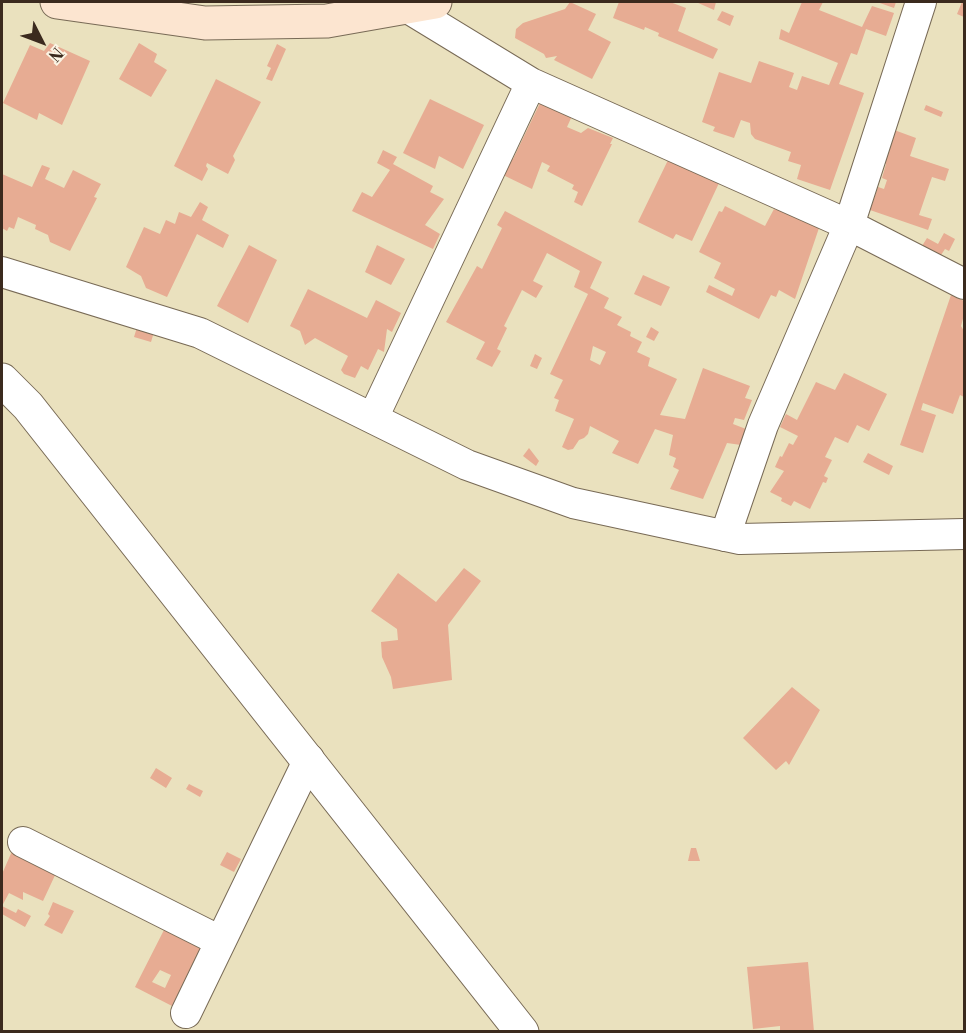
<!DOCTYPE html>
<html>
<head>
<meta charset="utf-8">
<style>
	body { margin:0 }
	#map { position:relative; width:966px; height:1033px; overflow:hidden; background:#eae1be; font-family:"Libre Bodoni",serif }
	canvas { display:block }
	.frame { position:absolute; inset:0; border:3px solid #3b2a1e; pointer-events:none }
	.north { position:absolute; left:12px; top:12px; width:60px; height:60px; -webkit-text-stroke:4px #fcf5e5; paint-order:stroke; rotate:132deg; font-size:16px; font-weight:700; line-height:24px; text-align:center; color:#3b2a1e }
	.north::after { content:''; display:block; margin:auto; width:21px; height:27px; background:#3b2a1e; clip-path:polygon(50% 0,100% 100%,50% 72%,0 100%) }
</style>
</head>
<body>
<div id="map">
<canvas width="966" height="1033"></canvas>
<div class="frame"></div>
<div class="north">N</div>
</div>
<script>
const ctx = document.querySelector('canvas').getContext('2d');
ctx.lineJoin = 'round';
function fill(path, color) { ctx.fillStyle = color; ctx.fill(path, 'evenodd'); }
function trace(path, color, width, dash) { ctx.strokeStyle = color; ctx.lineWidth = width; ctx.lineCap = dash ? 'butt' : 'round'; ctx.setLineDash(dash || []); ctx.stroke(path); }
fill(new Path2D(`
	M570,2L596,14L588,30L611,42L592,79L554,60L557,56L546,58L544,54L515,38L516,29L523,23L565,9Z
	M619,2H670L686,8L678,31L718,49L713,59L658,36L659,33L645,27L644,30L613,18Z
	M696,2H716L714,10Z
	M802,2H823L819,10L862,27L872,6L894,13L886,36L866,29L857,55L851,53L839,84L864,93L830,190L797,179L801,165L788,161L791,152L755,139L751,134L750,123L741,120L734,138L713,131L715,127L702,122L719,72L751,83L759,61L794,73L789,87L797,90L802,76L829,85L838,63L779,39L781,29L789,33Z
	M877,2H896L894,8Z
	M962,2H964V17L957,14Z
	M722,11L734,16L730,26L717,20Z
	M50,43L90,61L62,125L39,113L37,120L3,103L30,45L44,51Z
	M139,43L157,54L154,62L167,70L151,97L119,79Z
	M277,44L286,49L272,81L266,79L271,68L267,66Z
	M216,79L261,102L233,156L235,160L228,174L207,163L206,166L208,169L202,181L174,166Z
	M430,99L484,125L463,169L439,156L435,169L403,153Z
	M541,101L572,116L567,127L581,133L588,128L613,138L610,144H612L582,206L574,202L578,192L572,189L574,185L547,171L550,166L542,162L532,189L501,174L509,157L513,159Z
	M926,105L943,112L941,117L924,110Z
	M886,127L916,138L910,156L949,169L945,181L932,177L919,215L932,219L928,230L870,210L878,187L884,189L887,180L882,178L886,164L874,160Z
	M383,150L397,157L393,164L433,186L430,192L444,199L425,225L440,234L433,249L352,211L362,192L372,197L390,170L377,163Z
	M669,158L719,183L692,241L676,234L673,239L638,222Z
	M42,165L50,168L45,179L64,188L73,170L101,184L94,197L97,198L70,251L50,242L48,235L35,229L36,225L18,217L14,229L9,227L7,231L2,228V174L32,187Z
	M200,202L208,207L202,220L229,235L223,248L197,234L167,297L146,288L141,276L126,267L144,227L160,234L166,220L175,224L179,212L191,217Z
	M725,206L765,226L774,209L776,210L778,207L819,228L795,299L779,290L776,297L771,295L759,319L706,292L709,285L732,296L735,289L714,278L721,263L699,252L719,211L722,212Z
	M505,211L602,262L590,288L609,298L604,308L622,317L617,325L631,332L630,336L642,342L637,352L650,358L648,366L677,379L660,415L685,419L703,368L750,386L745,398L752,400L744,420L735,418L733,424L746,429L741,445L727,443L703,499L670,489L679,470L673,467L676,458L669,455L673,435L655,429L638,464L612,453L619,441L590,426L588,434L584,438L579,440L573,449L568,450L562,447L574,419L555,411L559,400L554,398L563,380L550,374L588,294L574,287L580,271L547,253L533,281L543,286L536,298L522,290L504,326L507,328L497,349L501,351L492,367L476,359L485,342L446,322L477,266L482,269L502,228L497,225ZM593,346L606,352L600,365L590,360Z
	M944,233L955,239L949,251L945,249L941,255L922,246L927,238L938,244Z
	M249,245L277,260L248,323L217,306Z
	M377,245L405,259L391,285L365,272Z
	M643,275L670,287L661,306L634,294Z
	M308,289L367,318L376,300L401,313L392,332L387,329L384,352L378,349L368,370L361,366L355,378L344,374L341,370L348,356L315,338L305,345L300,331L290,326Z
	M951,295L964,301V315L961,326L964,331V397L960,395L953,414L923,403L921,410L936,415L923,453L900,445Z
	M138,324L154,332L151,342L134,337Z
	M651,327L659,332L654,341L646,337Z
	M535,354L542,358L537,369L530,366Z
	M844,373L887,394L869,431L857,425L848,443L835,437L825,457L832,460L824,476L828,478L826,483L823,482L810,509L794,501L791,506L781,501L782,498L770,492L784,471L775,467L780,456L782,457L789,443L793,445L798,436L780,427L786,414L797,420L816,382L835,390Z
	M529,448L539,461L536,466L523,456Z
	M868,453L893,466L889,475L863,462Z
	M464,568L481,581L448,625L452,680L393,689L391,677L382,657L381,642L398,640L397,629L371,611L398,573L436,602Z
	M792,687L820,710L789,765L786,761L776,770L743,738Z
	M156,768L172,778L166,788L150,778Z
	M189,784L203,791L200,797L186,789Z
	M691,848H696L700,861H688Z
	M13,849L57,871L43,901L23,892V900L9,893L2,906L16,913L18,909L31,916L25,927L2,914V874Z
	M227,852L241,859L234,872L220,865Z
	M53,902L74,911L62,934L44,925L50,916L48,914Z
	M166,926L205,945L174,1007L135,987ZM160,970L171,975L165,988L152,982Z
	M808,962L814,1032H780V1026L753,1029L747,967Z`), '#e7ac93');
const minor = new Path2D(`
	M408,8L531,83L849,225L964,284
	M2,272L200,333L467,465L573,503L740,539L964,534
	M373,418L531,83
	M725,536L763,425L849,225L921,2
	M23,842L220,941
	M186,1013L309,759`);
const tertiary = new Path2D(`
	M2,380L28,406L522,1032`);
const secondary = new Path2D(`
	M57,2L205,23L327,21L435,2`);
trace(minor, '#786a56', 32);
trace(tertiary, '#786a56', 35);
trace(secondary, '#786a56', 35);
trace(minor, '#fff', 30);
trace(tertiary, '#fff', 33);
trace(secondary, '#fce5d0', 33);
</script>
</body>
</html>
